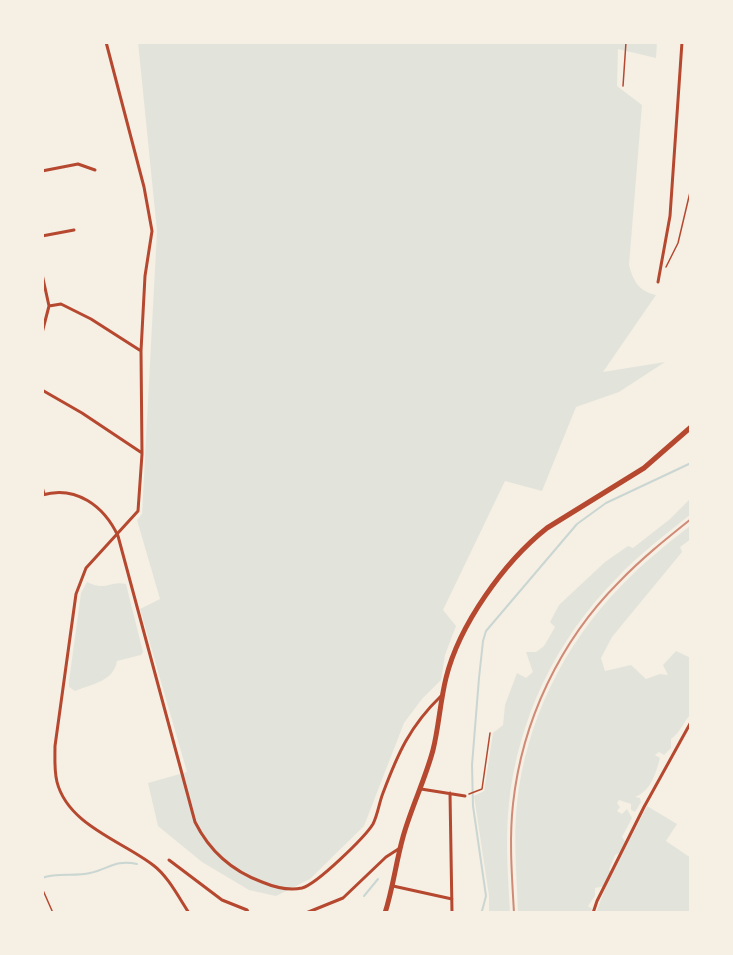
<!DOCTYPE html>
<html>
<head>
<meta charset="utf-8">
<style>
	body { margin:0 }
	#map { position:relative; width:733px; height:955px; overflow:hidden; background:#f6efe4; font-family:"Asap Condensed",sans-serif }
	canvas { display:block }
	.frame { position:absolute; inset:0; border:44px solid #f6efe4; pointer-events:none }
</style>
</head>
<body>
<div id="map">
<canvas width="733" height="955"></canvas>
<div class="frame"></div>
</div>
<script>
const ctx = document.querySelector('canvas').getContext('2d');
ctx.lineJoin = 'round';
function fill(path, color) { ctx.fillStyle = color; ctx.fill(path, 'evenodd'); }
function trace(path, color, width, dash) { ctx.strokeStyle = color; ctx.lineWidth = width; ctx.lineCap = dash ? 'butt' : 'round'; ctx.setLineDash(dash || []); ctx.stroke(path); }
fill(new Path2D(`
	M138,42H657L656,58L618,49L617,86L642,105L629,265C633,280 638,291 656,295L603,372L665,362L619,392L576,407L542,491L505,481L443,610L456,626L445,655L441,680L422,699L404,723L364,826L310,879L276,896L249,890L202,862L158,826L148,783L187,772L140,609L160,599L137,520L142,514L157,231Z
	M691,498V514C665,535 638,555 615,580C556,640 518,719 509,803C505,840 508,876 510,913H489V896L474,796L484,791L493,733L503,725L505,705L517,673L526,678L533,672L526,652H536L544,646L555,627L550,622L559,605L605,562L628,546L633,548L670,519Z
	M691,525V539L680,547L682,552L612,637L601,658L605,671L631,665L646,679L660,674L668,675L663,665L676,651L691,658V714C684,721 680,733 671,739V748L664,755L659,752L655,755L660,758C656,773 651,791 635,797L640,798L641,802L635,812L631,810V804L619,800L617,803L620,807L617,811L622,814L627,809L632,818L622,837L626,843L621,852L615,855L609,870L613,872L647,806L677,824L666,841L691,858V913H596L606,886L595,888V896L588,906L592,909L590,913H518C517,876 513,840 517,803C526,721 564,644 622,585C643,563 667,544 691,525Z
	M87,582C108,592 108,580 126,584L143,652L141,655L117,661C114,681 92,684 75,691L69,687V681L81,593Z`), '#e2e4dc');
trace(new Path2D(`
	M42,878C58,872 75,877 90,873C109,869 115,859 137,864
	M364,896L378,879
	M480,913L482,911L486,896L473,806L472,765L479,678L483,641L486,631L577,524L606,503L691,463`), '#c9d6d2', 2);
trace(new Path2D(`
	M666,267L678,243L691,188
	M469,794L482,789L490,733
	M42,888L53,913`), '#b5482f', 1.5);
trace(new Path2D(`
	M623,86L626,42`), '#b5482f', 1.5);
trace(new Path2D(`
	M106,42L144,187L152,231L145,276L141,351L142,454L138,511L86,568L76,594L55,746C55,758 54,770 57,782C68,825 122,841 153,865C168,876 179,898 189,913
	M42,171L78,164L95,170
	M42,236L74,230
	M42,274L49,306L42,333
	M658,282L670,216L682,42
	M49,306L61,304L91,319L141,351
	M42,390L82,413L142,453
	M42,487L44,494
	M42,495C76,485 104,506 118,536L195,822C209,850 232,871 262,882C274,887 288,891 302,888C317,884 365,837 373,824C378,814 379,803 383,793C398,753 410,726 441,696
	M421,789L465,796
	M450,793L452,913
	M169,860L222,900L247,910L248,912
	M393,886L452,899
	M243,913H256
	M306,913L343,898L386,857L400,848
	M593,913L597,901L644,807L691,722`), '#b5482f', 3);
trace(new Path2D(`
	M385,913C393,888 396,862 403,837C411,808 425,780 433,750C439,726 440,702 446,678C459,625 504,562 547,528L644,468L691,427`), '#b5482f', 5);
trace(new Path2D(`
	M514,913C512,877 509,840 513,804C522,721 560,641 619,582C641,559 666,539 691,519`), '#cf8b77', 2);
</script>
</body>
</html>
